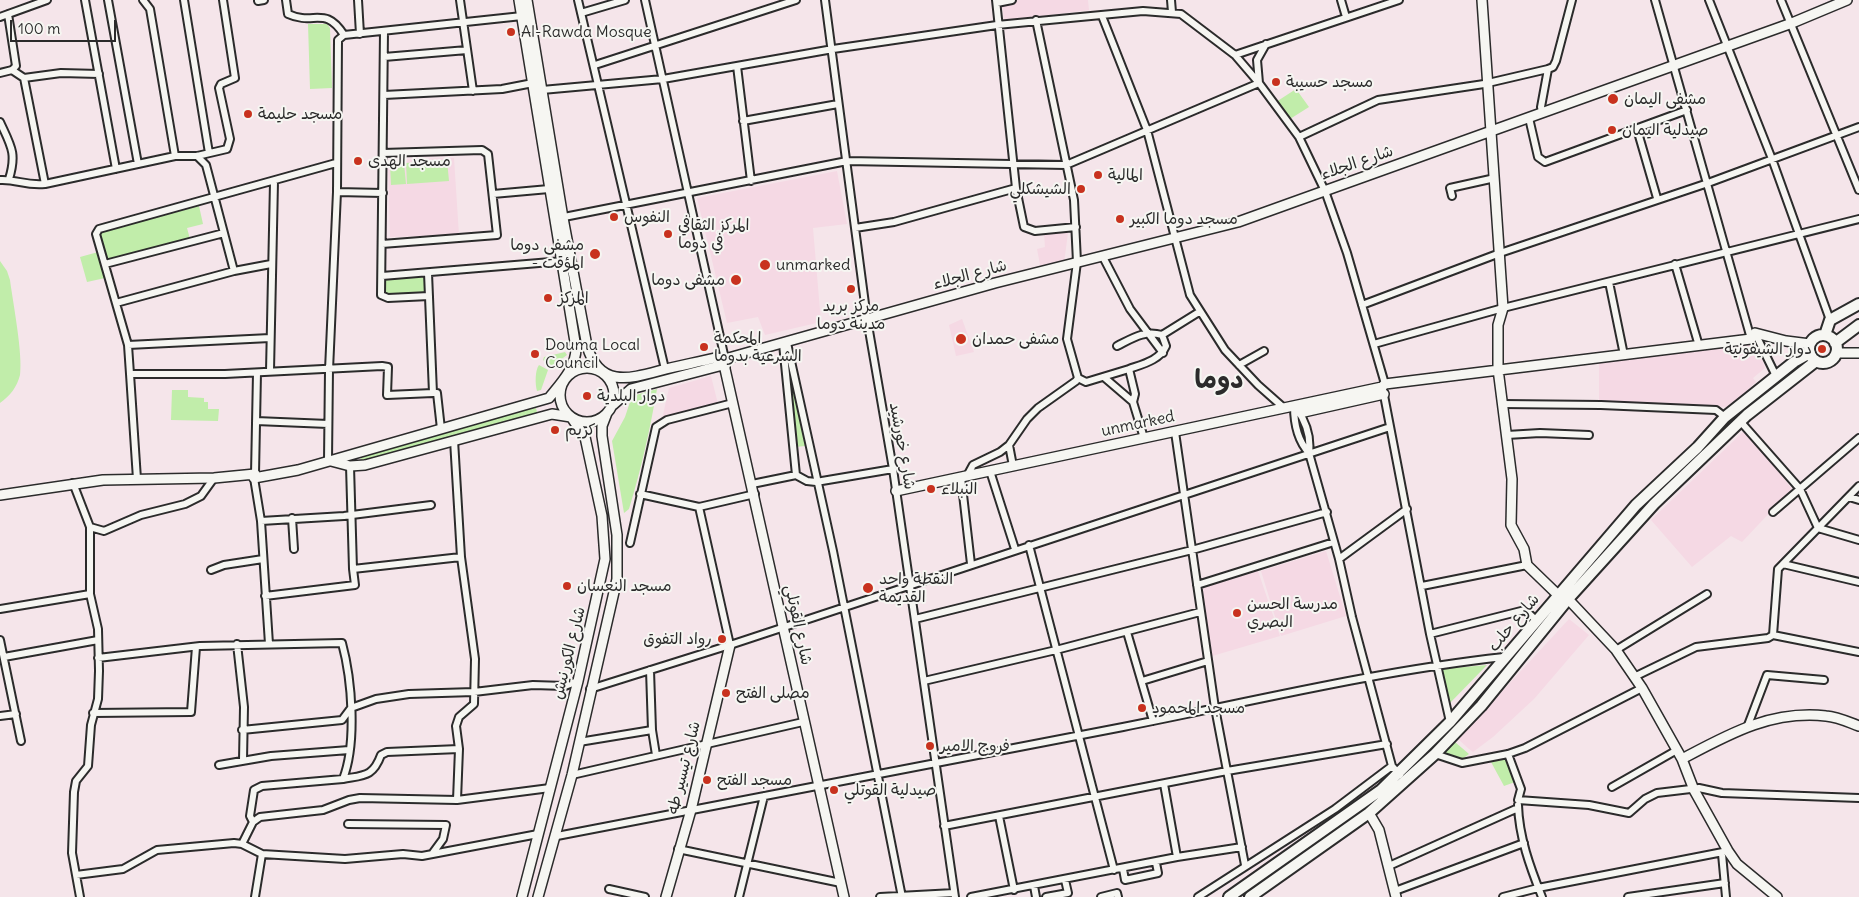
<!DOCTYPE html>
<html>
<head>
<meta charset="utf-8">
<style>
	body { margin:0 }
	#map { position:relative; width:1859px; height:897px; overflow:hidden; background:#f5e5ea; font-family:Delius,sans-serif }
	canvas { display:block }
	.scale { position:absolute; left:10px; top:20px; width:106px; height:22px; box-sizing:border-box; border:2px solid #2b2b2b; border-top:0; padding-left:6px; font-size:15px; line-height:18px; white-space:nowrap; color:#2b2b2b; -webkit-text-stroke:4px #f6f6f2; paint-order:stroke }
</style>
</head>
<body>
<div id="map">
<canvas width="1859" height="897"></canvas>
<div class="scale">100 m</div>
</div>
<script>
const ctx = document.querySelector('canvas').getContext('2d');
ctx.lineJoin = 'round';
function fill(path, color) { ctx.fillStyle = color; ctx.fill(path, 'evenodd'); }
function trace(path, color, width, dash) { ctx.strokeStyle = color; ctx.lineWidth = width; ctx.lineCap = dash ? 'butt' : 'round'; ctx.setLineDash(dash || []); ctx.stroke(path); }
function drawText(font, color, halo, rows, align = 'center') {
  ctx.font = font + ' Delius,"Playpen Sans Arabic",sans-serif'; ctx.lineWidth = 4; ctx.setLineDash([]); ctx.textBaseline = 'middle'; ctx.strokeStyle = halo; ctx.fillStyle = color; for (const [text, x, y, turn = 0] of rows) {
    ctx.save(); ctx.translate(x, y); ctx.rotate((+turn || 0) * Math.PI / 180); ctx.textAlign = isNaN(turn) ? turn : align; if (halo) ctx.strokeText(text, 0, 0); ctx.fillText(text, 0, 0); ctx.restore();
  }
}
fill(new Path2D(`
	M1020,0H1088L1089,10L1004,21L1002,2Z
	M454,158L459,235L390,237L388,160Z
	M837,171L847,224L813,228L821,322L765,335L758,317L727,323L697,198Z
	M1044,233H1068L1064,263L1041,270L1037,249L1045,247Z
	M962,319L974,352L956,356L949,325Z
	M1753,344L1754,350H1758L1765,368L1753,378L1756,382L1730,407L1599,404V362Z
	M711,376L719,408L661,424L669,388Z
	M1745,430L1792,489L1742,542L1731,536L1692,567L1651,520Z
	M1326,551L1346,616L1281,636L1261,571Z
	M1258,571L1280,636L1209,657L1199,589Z
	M1569,619L1589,635L1534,699L1493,737L1473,752L1469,749L1458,739Z`), '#f5d9e4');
fill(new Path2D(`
	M308,24H327L330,28L332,88L310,89Z
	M1296,89L1309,107L1290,119L1276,102Z
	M447,160L449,181L407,184L406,163Z
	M404,163L406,184L391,185L390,164Z
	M199,206L203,224L187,228L190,239L107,261L99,233Z
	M98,252L105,278L87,282L80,257Z
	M0,261L7,271L10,280C13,303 23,354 20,375C17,387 10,396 0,403Z
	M424,277L425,293L386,295L383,291L384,280Z
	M565,352L567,355L552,366L543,360L544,357Z
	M539,365L548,370L541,390L537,391C535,384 535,370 539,365Z
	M792,381L805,446L795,447L789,382Z
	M657,389C650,430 641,470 629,509L624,513L612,441L625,417L632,396Z
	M172,390H188V397L204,398V402H208V409H219L218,421L171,420Z
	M536,408L537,412L532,415L362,463L360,456L526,409Z
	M1487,665L1449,704L1441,669Z
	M1455,742L1469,754L1461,760L1442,752Z
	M1507,759L1515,782L1504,786L1491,762Z`), '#c1edaa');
const street = new Path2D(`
	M85,0L116,169
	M108,0L138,164
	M143,0L150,9L175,156
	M184,0L209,153
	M286,0L288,14C314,26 325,5 344,35
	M358,0L360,34
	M460,0L473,91
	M578,0L665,369
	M645,0L725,359
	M825,0L867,319L893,469L955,897
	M996,0L1016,188L1024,227L1035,231L1076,227
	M1171,0L1172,12
	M1341,0L1346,17
	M1655,0L1751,339
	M1709,0L1772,159L1830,320
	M1781,0L1859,190
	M258,1L264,0
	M997,3L1012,0
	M581,13L625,0
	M1102,16L1147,130L1190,295L1225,350L1258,385L1284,408
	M0,17L47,0
	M384,32L381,295L388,298L429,296
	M1235,55L1399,0
	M384,57L467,50
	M595,65L796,0
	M737,66L751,181
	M12,70L24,78L61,73L99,74
	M0,73L12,70L16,66L8,14
	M24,78L45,184
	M1488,83L1548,69
	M542,90L663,79L833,49L997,25L1143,11L1181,14L1235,55L1259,83L1299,137L1325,191L1347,253L1385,384
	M384,95L502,89L533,83
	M1542,112L1541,107L1548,69L1553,67L1556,61L1572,0
	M1529,118L1538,157L1545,162L1687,110
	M743,121L838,104
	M0,122C11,146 17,153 9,179
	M1637,129L1657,198
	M1299,137L1378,100L1484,84
	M197,156L206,165L234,271
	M336,163L99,229L96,234L128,345L130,374H225L382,366L388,367L387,395L433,393L428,273
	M0,180C17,179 25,186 45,184L175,156H197L227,149L230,139L219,88L221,84L235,78L223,0
	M337,192L383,193
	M493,194L549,189
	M1452,196L1450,188L1495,178
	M559,218L847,161L1066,165L1259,83L1257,60L1266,44
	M855,228L894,222L1016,188
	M382,244L497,235L488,154L482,150L383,153
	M1103,257L1130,309L1163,353
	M105,264L224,233
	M1675,264L1699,346
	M382,276L563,261
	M1609,282L1624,355
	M116,303L234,271L271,264
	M1362,305L1500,253L1708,183L1859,127
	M1755,333L1776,376
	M787,343L833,551L902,897
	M783,344L796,475L807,481L816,482L893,469
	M1374,344L1503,308L1859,219
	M128,345L270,338
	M1117,346C1133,338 1144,330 1162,335
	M1239,365L1264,351
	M270,371L274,182
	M130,374L137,479
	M1078,378L1086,382L1129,369
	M1105,378L1133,402L1135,394L1129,369C1143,364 1160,360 1166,346L1162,335L1199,312
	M1383,390L1430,634L1450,722
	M433,393H437L441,429
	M1133,402L1144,438
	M1502,404L1601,405L1716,410L1725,417
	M1294,406C1294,423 1297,440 1309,453
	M1297,409C1306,422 1311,437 1309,453L1339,559L1352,617L1392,766L1400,775
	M256,421L328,424
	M1740,421L1800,489L1818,528L1859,540
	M1175,432L1215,708L1245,865
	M1507,435L1540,433L1589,435
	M454,440L461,557L475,659L474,704L459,717L456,726L459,749L457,800
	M1009,445L1013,466
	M328,460L329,370L337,192L338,40L344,35L522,16
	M350,466L353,569L461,557
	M990,471L1015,549
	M255,474L257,373
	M967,476L973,465L1000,452L1009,445L1027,419L1038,408L1076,381L1078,378L1067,339L1077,262L1074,200L1036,20
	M961,477L971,564
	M254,478L261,521L269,644
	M73,483L90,527V594L98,629L99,671L98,699L91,725L88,766L76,781L74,792L72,853L80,897
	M752,484L796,475
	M640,494L699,507L755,494
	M1849,497L1859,500
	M699,507L730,645
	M1773,512L1859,438
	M292,518L294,549
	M261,521L344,516L431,505
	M90,527L104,531L141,515L185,504L201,496L214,478
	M630,543L656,427L667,420L733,403
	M1029,545L1114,870
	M1339,559L1407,509
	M1783,564L1859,582
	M211,570L224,565L263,559
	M1197,585L1334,542
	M1422,586L1527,565
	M265,596L355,585L353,569
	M0,609L90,594
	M915,619L1192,550L1327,512
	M1127,632L1153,721
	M1430,634L1525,610L1536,620
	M1773,635L1778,569L1859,486
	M0,640L21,741
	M237,644L244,707L243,760
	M1616,650L1707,594
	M4,657L98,640
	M98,658L200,646L342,643C352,680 357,743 343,779L262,786L254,790L250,816L253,822
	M650,670L652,730L656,755
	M1634,677L1696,647L1768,638L1773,635L1859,652
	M924,681L1056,650L1200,612
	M1142,681L1208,661
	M590,689L730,645L1390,427
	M93,713L191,712L196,647
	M0,716L16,714
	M1748,725L1767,675L1824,680
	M242,730L342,720L351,708L376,699L409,694L474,692L533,685L565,686L578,681
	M579,742L652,730
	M1435,754L1462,763L1508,754L1525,748L1642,688
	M1508,754L1521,789L1518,800L1589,805L1629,813L1645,799L1657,793L1699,788L1722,793L1859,798
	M219,765L271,756L349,750
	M572,775L803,722
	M343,779C364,775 373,777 381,755L387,752L459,749
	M1164,784L1177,857
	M1612,787L1677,750
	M1518,805C1519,837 1530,867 1542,897
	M999,816L1014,890
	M348,824L446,825L443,839L432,854
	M944,826L1227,771L1387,744
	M557,836C746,800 935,764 1123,727C1250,702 1376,671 1504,657
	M242,844L253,822L260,817L323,810L349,800L360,798L457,800L550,788
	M678,849L841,883
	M1722,854L1726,897
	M1389,866L1518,808
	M1123,869L1125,880L1158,873L1156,863
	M76,875L123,869L157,850L234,843L242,844L262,854L345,859L403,854L422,856L538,834
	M1034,886L1036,897
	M609,889L645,897
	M1395,891L1524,843
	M255,897L262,854
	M739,897L764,796
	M880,897L954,893
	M971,897L1177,857L1242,847
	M1046,897L1068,893L1065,880
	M1101,897L1117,893L1118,897
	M1198,897L1335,809L1392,766
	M1503,897L1538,888L1728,851
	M1628,897L1725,883`);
const secondary = new Path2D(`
	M527,0L563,218L587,346C600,390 632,378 666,369C682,365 699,362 715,358L725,359L995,283L1238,222L1792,23L1847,0
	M1482,0L1503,308L1498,325V369L1512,479L1511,525L1524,549L1527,565L1558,595L1568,599L1616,650L1642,688L1682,759L1694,790L1728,851L1737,864L1777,897
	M1836,353H1859
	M725,359V369L844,897
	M560 395a27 27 0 1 1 54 0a27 27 0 1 1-54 0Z
	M613,405L631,389L719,366L725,359
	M1294,406L1304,412L1384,394
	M331,461L350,466L365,465L552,414L571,417L585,437L602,516L605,559L578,681L522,897
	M896,491L1382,387L1385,384L1751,339L1755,333L1786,341L1810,344
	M0,495L103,480L214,478L255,474L254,478L298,470L549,398C561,383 576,368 576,348L519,0
	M1682,759C1729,734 1771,710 1826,716C1838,717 1848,722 1859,726
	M1369,813L1379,830L1396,897
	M538,897L572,775L617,579V535L602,436V426L607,413
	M666,897L691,810L730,645`);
const primary = new Path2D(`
	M1825,335L1830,320L1859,304
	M1809 349a14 14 0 1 1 28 0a14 14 0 1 1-28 0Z
	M1835,343L1859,325
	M1229,897L1381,790L1450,722L1636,505L1698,447L1725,417L1794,362L1810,353
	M1250,897L1369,813L1435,754L1481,706L1568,599L1654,504L1747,415L1816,361`);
trace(street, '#2b2b2b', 10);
trace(secondary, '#2b2b2b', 12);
trace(primary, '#2b2b2b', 14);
trace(street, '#f6f6f2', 6);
trace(secondary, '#f6f6f2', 9);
trace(primary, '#f6f6f2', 10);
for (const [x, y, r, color] of [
	[511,32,5,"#c8321e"],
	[1276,82,5,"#c8321e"],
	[1613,99,6,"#c8321e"],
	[248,114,5,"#c8321e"],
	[1612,130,5,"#c8321e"],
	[358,161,5,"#c8321e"],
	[1098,175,5,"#c8321e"],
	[1081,189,5,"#c8321e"],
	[614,217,5,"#c8321e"],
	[1120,219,5,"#c8321e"],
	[668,234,5,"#c8321e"],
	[595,254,6,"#c8321e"],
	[765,265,6,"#c8321e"],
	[736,280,6,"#c8321e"],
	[851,289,5,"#c8321e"],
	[548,298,5,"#c8321e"],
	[961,339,6,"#c8321e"],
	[704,347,5,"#c8321e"],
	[1822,349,5,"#c8321e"],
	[535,354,5,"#c8321e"],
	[587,396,5,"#c8321e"],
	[555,430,5,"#c8321e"],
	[931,489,5,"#c8321e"],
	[567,586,5,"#c8321e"],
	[868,588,6,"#c8321e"],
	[1237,613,5,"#c8321e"],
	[722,639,5,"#c8321e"],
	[726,693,5,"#c8321e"],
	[1142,708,5,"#c8321e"],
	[930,746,5,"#c8321e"],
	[707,780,5,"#c8321e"],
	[834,790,5,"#c8321e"]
]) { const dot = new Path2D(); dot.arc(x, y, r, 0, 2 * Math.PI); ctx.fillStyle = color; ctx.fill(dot); trace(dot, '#f6f6f2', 2); }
drawText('16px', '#2b2b2b', '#f6f6f2', [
	["Al-Rawda Mosque",521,32],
	["مسجد حسيبة",1286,82],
	["مشفى اليمان",1624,99],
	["مسجد حليمة",258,114],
	["صيدلية اليمان",1622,130],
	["مسجد الهدى",368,161],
	["المالية",1108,175],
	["الشيشكلي",1071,189,"right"],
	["النفوس",624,217],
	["مسجد دوما الكبير",1130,219],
	["المركز الثقافي",678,225],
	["في دوما",678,243],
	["مشفى دوما",584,245,"right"],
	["- المؤقت",584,263,"right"],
	["unmarked",776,265],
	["مشفى دوما",725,280,"right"],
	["المركز",558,298],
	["مركز بريد",851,306,"center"],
	["مدينة دوما",851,324,"center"],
	["المحكمة",714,338],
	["الشرعية بدوما",714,356],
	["مشفى حمدان",972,339],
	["Douma Local",545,345],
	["Council",545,363],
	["دوار الشيفونية",1812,349,"right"],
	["دوار البلدية",597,396],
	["كريم",565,430],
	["النبلاء",941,489],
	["النقطة واحد",879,579],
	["القديمة",879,597],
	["مسجد النعسان",577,586],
	["مدرسة الحسن",1247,604],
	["البصري",1247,622],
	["رواد التفوق",712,639,"right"],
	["مصلى الفتح",736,693],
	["مسجد المحمود",1152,708],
	["فروج الامير",940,746],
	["مسجد الفتح",717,780],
	["صيدلية القوتلي",844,790]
], 'left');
drawText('16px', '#2b2b2b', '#f6f6f2', [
	["شارع الجلاء",1357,163,-19],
	["شارع الجلاء",970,275,-15],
	["unmarked",1138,424,-12],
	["شارع خورشيد",902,446,80],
	["شارع حلب",1514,623,-50],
	["شارع القوتلي",798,625,78],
	["شارع الكورنيش",569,653,-76],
	["شارع تيسير طه",684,768,-76]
]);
drawText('bold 26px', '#2b2b2b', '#f6f6f2', [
	["دوما",1219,381]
]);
</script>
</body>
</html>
